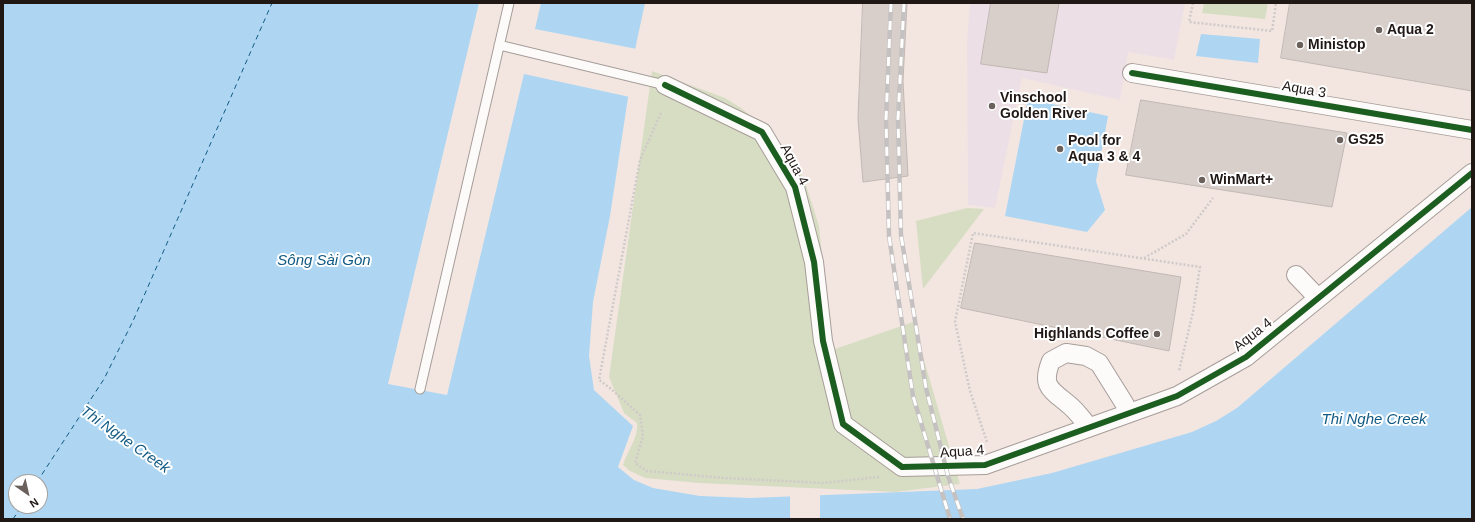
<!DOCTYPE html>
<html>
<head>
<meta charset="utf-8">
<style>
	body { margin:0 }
	#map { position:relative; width:1475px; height:522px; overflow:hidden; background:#f3e6e1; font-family:Arial,sans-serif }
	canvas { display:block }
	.frame { position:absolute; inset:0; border:4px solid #201815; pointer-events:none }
	.north { position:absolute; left:8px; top:474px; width:40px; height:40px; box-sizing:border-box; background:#fff; border:1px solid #a6a3a1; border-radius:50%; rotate:146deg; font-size:11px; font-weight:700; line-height:16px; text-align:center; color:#201815 }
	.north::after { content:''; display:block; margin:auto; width:14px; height:18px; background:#6a605c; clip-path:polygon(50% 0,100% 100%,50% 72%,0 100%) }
</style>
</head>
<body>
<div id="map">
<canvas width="1475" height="522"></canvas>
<div class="frame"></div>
<div class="north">N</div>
</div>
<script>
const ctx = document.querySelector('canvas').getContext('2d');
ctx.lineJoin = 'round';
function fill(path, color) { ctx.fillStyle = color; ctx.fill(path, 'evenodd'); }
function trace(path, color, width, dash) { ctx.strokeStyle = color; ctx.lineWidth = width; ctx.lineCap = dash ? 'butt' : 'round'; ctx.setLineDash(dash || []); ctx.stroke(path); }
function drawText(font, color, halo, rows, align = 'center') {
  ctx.font = font + ' Arial,sans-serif'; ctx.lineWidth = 4; ctx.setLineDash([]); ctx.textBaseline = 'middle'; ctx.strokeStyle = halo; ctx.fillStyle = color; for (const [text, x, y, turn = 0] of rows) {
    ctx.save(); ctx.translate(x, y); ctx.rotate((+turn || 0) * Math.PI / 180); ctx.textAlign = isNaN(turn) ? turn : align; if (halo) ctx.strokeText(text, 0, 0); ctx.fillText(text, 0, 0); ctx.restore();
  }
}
fill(new Path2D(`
	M970,3H1185L1174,60L1128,52L1120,100L1022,78L995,208L968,205L967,44Z`), '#eddfe6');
fill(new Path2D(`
	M1204,3H1268L1265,19L1202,13Z
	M652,71L725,98L741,108L761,124L787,153L804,179L819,226L832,350L913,322L960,484L895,492L699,483L645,478L630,471L623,465C627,451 639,437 637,423L624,413L609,377Z
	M967,208L984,209L923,289L916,221Z`), '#d7ddc3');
fill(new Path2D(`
	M3,3H645L636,45L610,216L593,302L589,356L594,390L633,426L618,467L634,480L653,488L700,496L750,498L977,489L1052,473L1192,432L1216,421L1237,408L1472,207V519H3ZM16,482H40V506H16Z
	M1201,34L1260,39L1258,63L1196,56Z
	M1028,99L1108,116L1096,181L1105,210L1087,232L1005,216Z`), '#aed6f2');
fill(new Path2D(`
	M479,3H541L535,29L637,49L630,97L524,74L447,395L388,384Z
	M820,493V519H790V494Z`), '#f3e6e1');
trace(new Path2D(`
	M37,482L104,379L133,321L272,3
	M13,519L22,506`), '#115a83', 1, [5, 4]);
const building = new Path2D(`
	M863,3H907L903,81L908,176L863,182L858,119Z
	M991,3H1059L1047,73L981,64Z
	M1290,3H1472V91L1281,58Z
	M1141,100L1347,133L1332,207L1126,175Z
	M975,243L1181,277L1169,351L961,308Z`);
fill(building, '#d8cfca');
trace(building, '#c1b8b3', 1);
const service = new Path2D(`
	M499,45L665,85
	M420,389L509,3`);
const minor = new Path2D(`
	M1132,73L1472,130
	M665,85L762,132L795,187L814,262L823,341L843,424L902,467L985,465L1177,396L1246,357L1472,173
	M1296,275L1318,298
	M1089,427C1082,419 1076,410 1068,404C1050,389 1041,386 1051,361L1066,353L1086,356L1099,363L1124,403L1129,413`);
trace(service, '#a69d99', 11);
trace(minor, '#a69d99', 20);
trace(new Path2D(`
	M1193,3L1189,22L1272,31L1276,3
	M661,113L640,160L599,380L610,388L640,415L643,436L635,463L647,471L724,478L824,483L879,477
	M1144,258L1186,234L1213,198
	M987,442L970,391L955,322L973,233L1200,267L1193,312L1179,371`), '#cfcac9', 2.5, [2, 2]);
trace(service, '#fdfbfa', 9);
trace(minor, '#fdfbfa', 18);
const rail = new Path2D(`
	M891,3L886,119L889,236L913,396L950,519
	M904,3L898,119L901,235L926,388L948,476L963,519`);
trace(rail, '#c5c1c1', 4.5);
trace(rail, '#fff', 3, [9]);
trace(new Path2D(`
	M1132,73L1472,130
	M665,85L762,132L795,187L814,262L823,341L843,424L902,467L985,465L1177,396L1246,357L1472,173`), '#1b5e20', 6);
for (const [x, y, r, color] of [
	[1379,30,4,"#6a605c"],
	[1300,45,4,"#6a605c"],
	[992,106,4,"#6a605c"],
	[1340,140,4,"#6a605c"],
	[1060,149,4,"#6a605c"],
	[1202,180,4,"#6a605c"],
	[1157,334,4,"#6a605c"]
]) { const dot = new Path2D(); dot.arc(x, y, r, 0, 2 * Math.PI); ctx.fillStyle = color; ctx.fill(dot); trace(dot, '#fff', 1.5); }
drawText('bold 14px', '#201815', '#fff', [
	["Aqua 2",1387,30],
	["Ministop",1308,45],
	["Vinschool",1000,98],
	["Golden River",1000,114],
	["GS25",1348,140],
	["Pool for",1068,141],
	["Aqua 3 & 4",1068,157],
	["WinMart+",1210,180],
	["Highlands Coffee",1149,334,"right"]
], 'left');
drawText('14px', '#201815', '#fff', [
	["Aqua 3",1304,90,10],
	["Aqua 4",794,165,62],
	["Aqua 4",1253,335,-38],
	["Aqua 4",962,452,-4]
]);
drawText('italic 15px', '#115a83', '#fff', [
	["Sông Sài Gòn",324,261],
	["Thi Nghe Creek",1374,420],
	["Thi Nghe Creek",125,440,35]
]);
</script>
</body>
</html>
